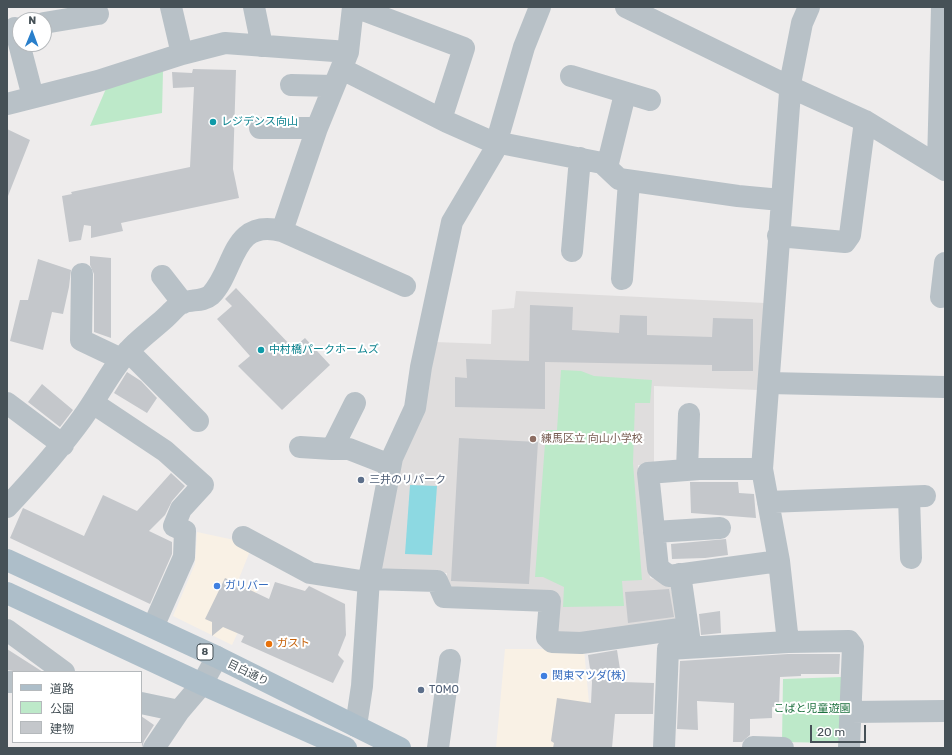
<!DOCTYPE html>
<html>
<head>
<meta charset="utf-8">
<style>
	body { margin:0 }
	#map { position:relative; width:952px; height:755px; overflow:hidden; background:#eeecec; font-family:Rubik,"Noto Sans JP",sans-serif }
	canvas { display:block }
	.frame { position:absolute; inset:0; border:8px solid #465157; pointer-events:none }
	.legend { position:absolute; left:12px; top:671px; width:130px; height:72px; box-sizing:border-box; background:#fff; border:1px solid #b5b9bc; margin:0; padding:5px 7px; list-style:none; font-size:12px; color:#465157 }
	.legend li { display:flex; align-items:center; gap:8px; height:20px }
	.legend b { width:20px; border:1px solid #b5b9bc }
	.north { position:absolute; left:12px; top:12px; width:40px; height:40px; box-sizing:border-box; background:#fff; border:1px solid #b5b9bc; border-radius:50%; rotate:1deg; font-size:11px; font-weight:700; line-height:16px; text-align:center; color:#465157 }
	.north::after { content:''; display:block; margin:auto; width:14px; height:18px; background:#297fcb; clip-path:polygon(50% 0,100% 100%,50% 72%,0 100%) }
	.scale { position:absolute; left:810px; top:725px; width:56px; height:18px; box-sizing:border-box; border:2px solid #465157; border-top:0; padding-left:5px; font-size:12px; line-height:14px; white-space:nowrap; color:#465157; -webkit-text-stroke:3px #fff; paint-order:stroke }
</style>
</head>
<body>
<div id="map">
<canvas width="952" height="755"></canvas>
<div class="frame"></div>
<ul class="legend">
<li><b style="height:5px;background:#adbec9"></b>道路</li>
<li><b style="height:11px;background:#bde9c9"></b>公園</li>
<li><b style="height:11px;background:#c4c7cb"></b>建物</li>
</ul>
<div class="north">N</div>
<div class="scale">20 m</div>
</div>
<script>
const ctx = document.querySelector('canvas').getContext('2d');
ctx.lineJoin = 'round';
function fill(path, color) { ctx.fillStyle = color; ctx.fill(path, 'evenodd'); }
function trace(path, color, width, dash) { ctx.strokeStyle = color; ctx.lineWidth = width; ctx.lineCap = dash ? 'butt' : 'round'; ctx.setLineDash(dash || []); ctx.stroke(path); }
function drawText(font, color, halo, rows, align = 'center') {
  ctx.font = font + ' Rubik,"Noto Sans JP",sans-serif'; ctx.lineWidth = 4; ctx.setLineDash([]); ctx.textBaseline = 'middle'; ctx.strokeStyle = halo; ctx.fillStyle = color; for (const [text, x, y, turn = 0] of rows) {
    ctx.save(); ctx.translate(x, y); ctx.rotate((+turn || 0) * Math.PI / 180); ctx.textAlign = isNaN(turn) ? turn : align; if (halo) ctx.strokeText(text, 0, 0); ctx.fillText(text, 0, 0); ctx.restore();
  }
}
fill(new Path2D(`
	M197,532L239,541L250,551L238,581L257,591L232,645L173,616L195,564Z
	M505,649H584L589,703L586,748H496Z`), '#f9f1e5');
fill(new Path2D(`
	M516,291L765,303L759,390L654,386V466L638,465L650,578L670,583L677,616L671,625L558,636L556,594L454,591L447,583V573H386L381,566L399,464L434,342L491,344L492,310L514,308Z`), '#dfdddd');
fill(new Path2D(`
	M163,71L162,113L90,126L108,84Z
	M561,370L581,371L594,376L652,380L650,403H635L633,463L642,580L622,581L624,606L563,607L564,587L543,577H535L546,430H557Z
	M842,677L840,739L837,743L782,742L783,679Z`), '#bde9c9');
fill(new Path2D(`
	M410,485L437,486L432,555L405,554Z`), '#8dd9e2');
fill(new Path2D(`
	M193,69L236,70L233,169L239,198L121,223L123,231L91,238V226L84,225L81,240L69,242L62,196L72,194L71,192L190,167L194,87L173,88L172,72L192,73Z
	M7,129L30,140L8,196H7Z
	M90,256L111,258V338L94,332V274L90,265Z
	M38,259L71,270L69,287L63,314L52,312L43,350L10,341L20,300H28Z
	M236,288L293,348L305,338L330,365L282,410L238,366L250,356L217,319L232,306L225,299Z
	M530,305L573,307L572,330L619,333L620,315L647,316V335L712,337L713,318L753,319V371H712V365L545,362V409L455,407V377L467,378L466,359L529,361Z
	M127,372L141,381L157,398L147,413L114,393Z
	M42,384L73,410L60,427L28,402Z
	M459,438L538,442L529,584L451,581Z
	M171,473L185,486L172,501L165,515L149,531L172,542V554L150,604L10,538L23,508L84,536L103,495L137,511Z
	M690,482H738L739,493L754,494L756,518L691,513Z
	M726,539L728,555L705,558L672,559L671,544Z
	M225,578L269,599L275,582L305,591L309,586L345,604L346,635L338,655L344,661L333,683L241,642L244,636L223,627L212,636V622L205,619Z
	M669,589L674,617L628,623L625,592Z
	M720,611L721,633L701,635L699,614Z
	M7,649L43,672H20L7,670Z
	M617,650L622,682L654,683L653,714H615L612,748H553L554,743L551,741L557,698L591,703L592,682L588,655Z
	M788,654H840L839,674H801V676L780,677L779,706L772,707V718L750,719V735L742,742H733L734,703L697,701L698,730L677,729L680,661Z
	M141,716L154,725L144,741L142,748Z`), '#c4c7cb');
trace(new Path2D(`
	M171,7L182,54
	M254,7L262,46
	M355,7L464,48L441,119
	M626,7L790,87L865,121L945,170
	M44,23L98,14
	M15,28L33,97
	M342,69L447,122L490,141L602,163L619,179L738,196L781,200
	M571,76L650,100
	M291,85L334,86
	M7,104L98,81L182,54L225,43L348,52
	M260,128H317
	M938,164L942,7
	M607,167L625,94
	M282,231L317,128L348,52L353,7
	M778,236L845,242L850,235L865,121
	M572,251L580,158
	M82,274L81,340L121,359
	M162,276L183,303
	M622,279L629,181
	M941,297L945,263
	M128,351L198,421
	M769,383L945,387
	M7,403L63,445
	M93,403L165,451L203,485L181,509L174,526L185,531L184,557L153,627
	M300,447L332,449L355,403
	M332,449H349L390,465
	M762,469H699L648,473L658,568L669,576L779,561
	M687,470L689,414
	M909,497L911,558
	M768,502L925,496
	M7,507C34,478 60,449 83,417C100,394 112,367 132,347C142,337 154,328 164,319C170,314 176,306 182,303C191,299 203,302 211,295C236,269 231,218 282,231L405,286
	M654,532L720,528
	M243,537L310,573L361,581L369,579L437,581L444,597L550,601L547,637L552,642L581,643L687,628
	M680,574L690,643
	M7,630L64,672
	M788,642L779,561L762,469L791,79L802,23L809,7
	M7,682H13
	M141,703L179,711
	M851,712L945,711
	M356,726L362,686L369,579L392,458L415,408L421,367L452,222L494,151L524,47L540,7
	M753,747L783,748
	M154,748L179,711L202,684L217,657
	M438,748L450,660
	M664,748L668,649L788,642L849,641L853,646L849,748`), '#b8c1c7', 22);
trace(new Path2D(`
	M7,560L217,657L400,748
	M7,593L202,684L346,748`), '#adbec9', 22);
for (const [x, y, r, color] of [
	[213,122,4,"#0f9aa8"],
	[261,350,4,"#0f9aa8"],
	[533,439,4,"#8d6e63"],
	[361,480,4,"#5c6f8a"],
	[217,586,4,"#3f7fe0"],
	[269,644,4,"#e8710a"],
	[544,676,4,"#3f7fe0"],
	[421,690,4,"#5c6f8a"]
]) { const dot = new Path2D(); dot.arc(x, y, r, 0, 2 * Math.PI); ctx.fillStyle = color; ctx.fill(dot); trace(dot, '#fff', 1.5); }
for (const [x, y, w] of [
	[205,652,16]
]) { const box = new Path2D(); box.roundRect(x - w / 2, y - 8, w, 16, 3); ctx.fillStyle = '#fff'; ctx.fill(box); trace(box, '#465157', 1); }
drawText('bold 10px', '#465157', null, [
	["8",205,652]
]);
drawText('11px', '#0d838f', '#fff', [
	["レジデンス向山",221,122],
	["中村橋パークホームズ",269,350]
], 'left');
drawText('11px', '#785e54', '#fff', [
	["練馬区立 向山小学校",541,439]
], 'left');
drawText('11px', '#4e5e75', '#fff', [
	["三井のリパーク",369,480],
	["TOMO",429,690]
], 'left');
drawText('11px', '#366cbe', '#fff', [
	["ガリバー",225,586],
	["関東マツダ(株)",552,676]
], 'left');
drawText('11px', '#c56008', '#fff', [
	["ガスト",277,644]
], 'left');
drawText('11px', '#465157', '#fff', [
	["目白通り",248,673,26]
]);
drawText('11px', '#1e713f', '#fff', [
	["こばと児童遊園",812,709]
]);
</script>
</body>
</html>
